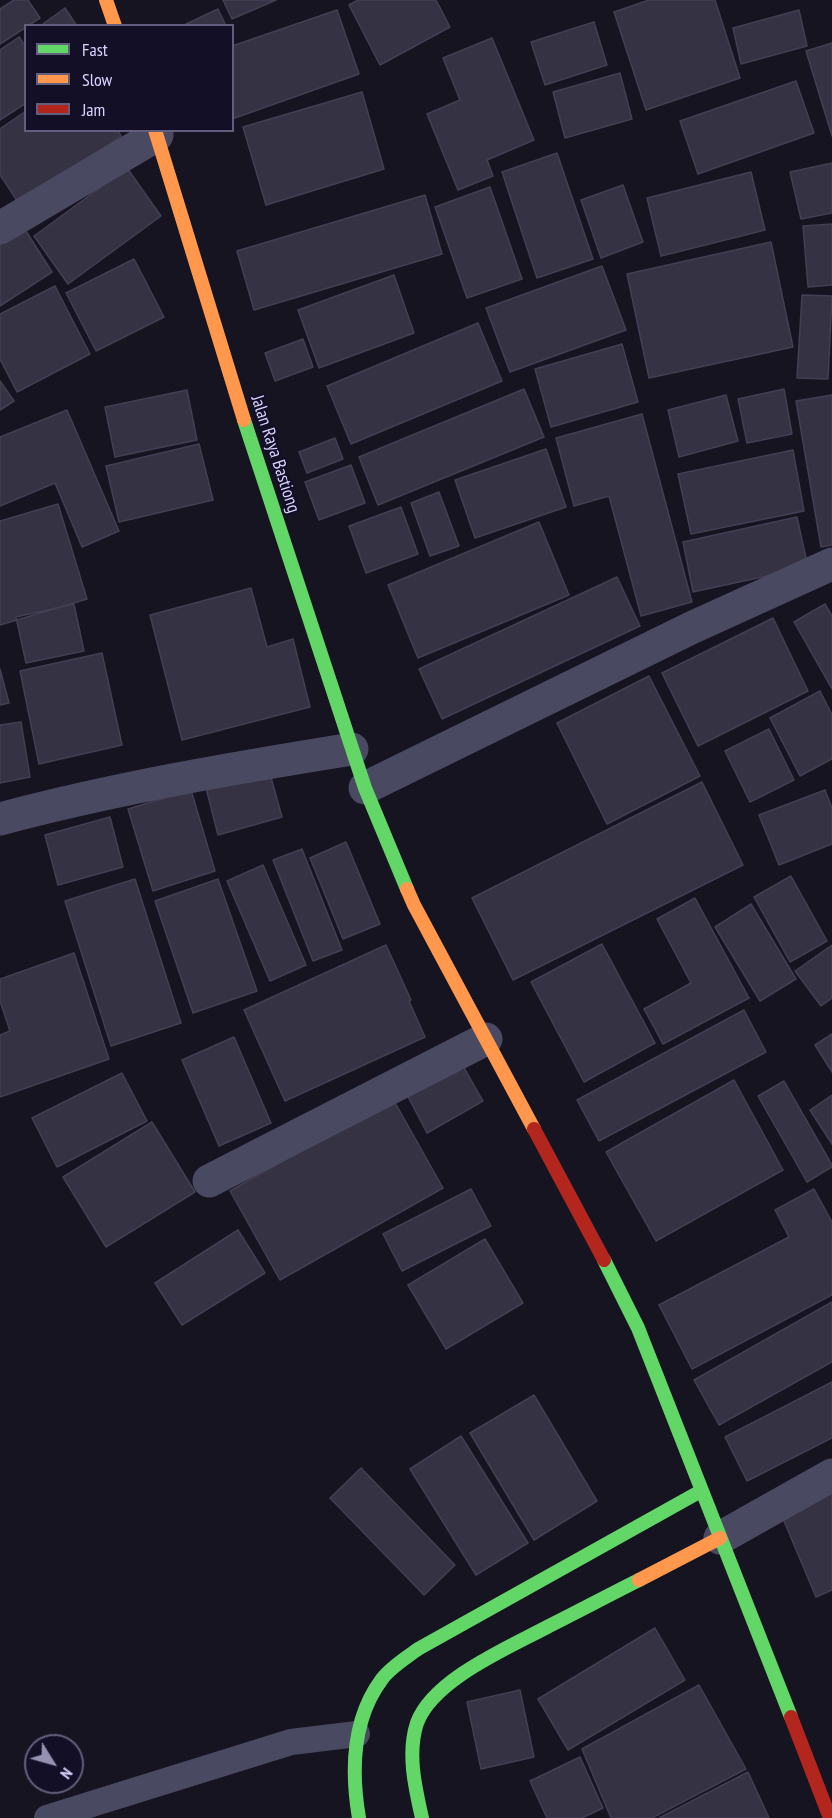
<!DOCTYPE html>
<html>
<head>
<meta charset="utf-8">
<style>
	body { margin:0 }
	#map { position:relative; width:832px; height:1818px; overflow:hidden; background:#161421; font-family:"PT Sans Narrow",sans-serif }
	canvas { display:block }
	.legend { position:absolute; left:24px; top:24px; width:210px; height:108px; box-sizing:border-box; background:#130f26; border:2px solid #625e7d; margin:0; padding:8px 10px; list-style:none; font-size:18px; color:#d9d4ff }
	.legend li { display:flex; align-items:center; gap:12px; height:30px }
	.legend b { width:30px; border:2px solid #625e7d }
	.north { position:absolute; left:24px; top:1734px; width:60px; height:60px; box-sizing:border-box; background:#130f26; border:2px solid #625e7d; border-radius:50%; rotate:127deg; font-size:16px; font-weight:700; line-height:24px; text-align:center; color:#d9d4ff }
	.north::after { content:''; display:block; margin:auto; width:21px; height:27px; background:#9591b1; clip-path:polygon(50% 0,100% 100%,50% 72%,0 100%) }
</style>
</head>
<body>
<div id="map">
<canvas width="832" height="1818"></canvas>
<ul class="legend">
<li><b style="height:8px;background:#63d668"></b>Fast</li>
<li><b style="height:8px;background:#ff974d"></b>Slow</li>
<li><b style="height:8px;background:#b3261e"></b>Jam</li>
</ul>
<div class="north">N</div>
</div>
<script>
const ctx = document.querySelector('canvas').getContext('2d');
ctx.lineJoin = 'round';
function fill(path, color) { ctx.fillStyle = color; ctx.fill(path, 'evenodd'); }
function trace(path, color, width, dash) { ctx.strokeStyle = color; ctx.lineWidth = width; ctx.lineCap = dash ? 'butt' : 'round'; ctx.setLineDash(dash || []); ctx.stroke(path); }
function drawText(font, color, halo, rows, align = 'center') {
  ctx.font = font + ' "PT Sans Narrow",sans-serif'; ctx.lineWidth = 5; ctx.setLineDash([]); ctx.textBaseline = 'middle'; ctx.strokeStyle = halo; ctx.fillStyle = color; for (const [text, x, y, turn = 0] of rows) {
    ctx.save(); ctx.translate(x, y); ctx.rotate((+turn || 0) * Math.PI / 180); ctx.textAlign = isNaN(turn) ? turn : align; if (halo) ctx.strokeText(text, 0, 0); ctx.fillText(text, 0, 0); ctx.restore();
  }
}
const building = new Path2D(`
	M14,0H28L40,18L0,44V9Z
	M223,0H276L232,19Z
	M358,0H436L450,27L380,65L349,5Z
	M649,0H715L740,78L646,110L614,12Z
	M65,8L77,26H40Z
	M218,9L226,26H182Z
	M337,10L359,74L232,119V46Z
	M799,10L807,46L741,64L733,28Z
	M594,22L607,65L545,85L531,42Z
	M19,37L26,47V103L0,120V50Z
	M492,38L534,140L487,160L493,176L458,190L427,114L460,100L443,58Z
	M832,43V136L806,51Z
	M620,73L632,119L565,138L553,92Z
	M796,81L814,133L698,174L680,121Z
	M362,92L384,169L266,205L243,127Z
	M26,111V130H118L121,136L20,205L0,175V129Z
	M557,153L593,259L537,278L502,172Z
	M832,163V213L801,219L790,172Z
	M127,168L161,216L68,284L34,236Z
	M751,172L765,230L661,256L647,198Z
	M623,185L643,242L601,258L581,200Z
	M490,187L522,279L467,298L435,207Z
	M425,195L442,254L254,310L237,251Z
	M832,224V285L808,287L803,226Z
	M24,228L52,272L0,306V244Z
	M771,242L793,347L649,378L627,274Z
	M134,259L164,317L96,351L66,293Z
	M602,266L626,330L510,372L486,308Z
	M394,275L414,333L319,368L298,310Z
	M55,286L90,354L17,392L0,359V314Z
	M802,295L832,296L828,379L797,378Z
	M478,323L502,381L351,444L327,386Z
	M303,339L313,367L275,381L265,353Z
	M622,344L638,402L551,427L535,369Z
	M0,381L14,401L0,410Z
	M524,389L544,437L378,505L359,457Z
	M784,389L792,434L747,443L738,399Z
	M187,390L197,440L115,457L105,407Z
	M726,395L738,441L679,457L668,410Z
	M832,395V545L821,547L796,401Z
	M67,410L119,531L82,547L55,483L0,506V437Z
	M642,414L692,602L641,616L609,496L574,506L556,438Z
	M335,438L343,459L307,473L299,452Z
	M199,444L213,500L119,522L106,466Z
	M546,449L566,507L475,538L455,480Z
	M793,450L804,511L691,534L678,474Z
	M351,465L365,503L319,520L305,482Z
	M439,492L459,546L430,556L411,503Z
	M58,504L87,599L0,625V521Z
	M401,507L418,554L366,573L349,526Z
	M797,517L808,567L693,592L683,542Z
	M539,522L569,595L418,658L388,585Z
	M617,577L640,626L442,719L419,669Z
	M251,588L267,647L293,639L310,707L182,740L150,615Z
	M74,604L84,651L26,663L16,617Z
	M825,604L832,616V689L794,622Z
	M773,618L808,691L698,746L662,673Z
	M102,653L122,745L39,764L20,671Z
	M0,669L9,703L0,705Z
	M649,676L700,776L607,824L557,723Z
	M820,691L832,715V759L800,776L770,718Z
	M21,722L30,777L0,783V725Z
	M769,729L794,780L750,802L725,751Z
	M269,770L282,817L218,835L206,788Z
	M702,782L743,865L513,980L472,898Z
	M191,790L215,871L153,891L128,809Z
	M825,790L832,808V844L779,865L759,815Z
	M110,817L123,867L58,885L45,835Z
	M346,842L380,924L343,939L310,858Z
	M302,849L342,950L313,961L273,860Z
	M263,865L306,965L270,981L227,881Z
	M791,876L827,941L790,962L754,897Z
	M135,879L181,1023L111,1046L65,901Z
	M218,879L257,991L193,1013L155,901Z
	M695,898L749,998L663,1044L644,1009L691,983L657,919Z
	M751,904L796,979L760,1001L715,927Z
	M602,944L655,1043L584,1082L531,982Z
	M386,945L411,1000L409,1001L425,1037L285,1101L244,1010Z
	M832,945V998L821,1006L795,971Z
	M74,953L109,1059L0,1097V1035L10,1031L0,1001V979Z
	M744,1010L766,1052L599,1141L577,1100Z
	M832,1034V1072L815,1045Z
	M234,1037L271,1123L219,1146L182,1060Z
	M459,1059L483,1101L427,1133L404,1089Z
	M122,1073L147,1121L57,1167L32,1118Z
	M734,1080L783,1170L656,1241L606,1152Z
	M784,1081L832,1165V1167L807,1182L758,1096Z
	M832,1095V1144L810,1110Z
	M393,1099L443,1188L280,1280L230,1191Z
	M152,1122L195,1192L106,1247L63,1177Z
	M471,1189L491,1226L402,1271L383,1234Z
	M814,1189L832,1222V1295L692,1369L659,1305L789,1237L775,1210Z
	M238,1230L265,1273L182,1325L155,1283Z
	M485,1239L523,1303L446,1349L408,1285Z
	M832,1302V1362L719,1425L694,1380Z
	M832,1382V1438L747,1481L725,1437Z
	M534,1395L597,1501L534,1540L470,1433Z
	M461,1436L528,1543L476,1575L410,1469Z
	M361,1468L455,1565L424,1595L330,1498Z
	M832,1477V1590L816,1597L776,1502Z
	M655,1628L685,1680L568,1750L538,1699Z
	M699,1685L746,1769L652,1818H611L582,1749Z
	M520,1690L534,1757L481,1769L467,1702Z
	M580,1757L603,1808L582,1818H547L530,1781Z
	M748,1772L769,1818H659Z`);
fill(building, '#343243');
trace(building, '#433f54', 1.5);
trace(new Path2D(`
	M47,1818L291,1742L357,1734`), '#4a4962', 26);
trace(new Path2D(`
	M0,228L157,135
	M365,788L691,628L832,564
	M0,819C116,788 234,768 352,749
	M209,1181L486,1039
	M720,1538L832,1475`), '#4a4962', 33);
trace(new Path2D(`
	M244,420L365,788L407,889
	M604,1260L638,1328L791,1717
	M359,1818C351,1771 352,1719 382,1679C391,1667 406,1658 418,1649L701,1491
	M422,1818C415,1787 407,1753 417,1723C433,1679 510,1647 549,1626C579,1611 609,1595 639,1580`), '#63d668', 14);
trace(new Path2D(`
	M106,0L115,26
	M155,130L244,420
	M407,889L414,905L534,1129
	M639,1580L720,1538`), '#ff974d', 14);
trace(new Path2D(`
	M534,1129L604,1260
	M791,1717L830,1818`), '#b3261e', 14);
drawText('18px', '#d9d4ff', '#130f26', [
	["Jalan Raya Bastiong",275,454,72]
]);
</script>
</body>
</html>
